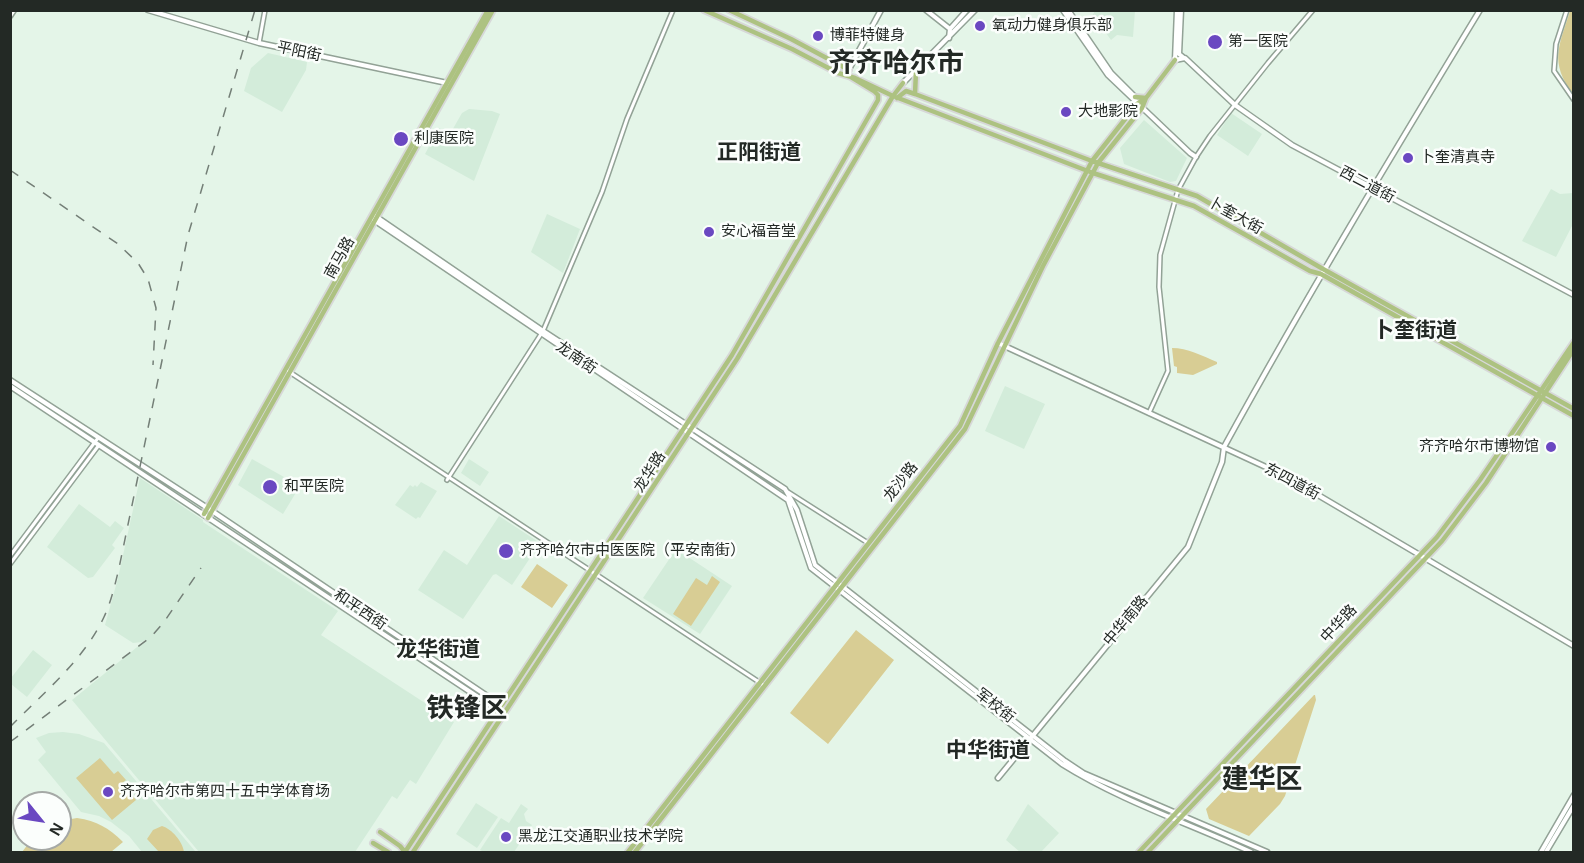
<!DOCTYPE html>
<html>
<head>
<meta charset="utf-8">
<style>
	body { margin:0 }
	#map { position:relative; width:1584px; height:863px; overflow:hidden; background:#e4f5e8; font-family:Helvetica,sans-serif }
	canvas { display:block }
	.frame { position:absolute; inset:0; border:12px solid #232925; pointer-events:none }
	.north { position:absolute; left:12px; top:791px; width:60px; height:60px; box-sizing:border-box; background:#fbfefc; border:2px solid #a5a9a6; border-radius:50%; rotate:120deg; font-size:16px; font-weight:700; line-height:24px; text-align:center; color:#232925 }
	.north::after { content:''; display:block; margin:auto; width:21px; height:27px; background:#6a48c1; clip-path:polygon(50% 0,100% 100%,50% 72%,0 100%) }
</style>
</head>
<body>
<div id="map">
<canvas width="1584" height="863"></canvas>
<div class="frame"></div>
<div class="north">N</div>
</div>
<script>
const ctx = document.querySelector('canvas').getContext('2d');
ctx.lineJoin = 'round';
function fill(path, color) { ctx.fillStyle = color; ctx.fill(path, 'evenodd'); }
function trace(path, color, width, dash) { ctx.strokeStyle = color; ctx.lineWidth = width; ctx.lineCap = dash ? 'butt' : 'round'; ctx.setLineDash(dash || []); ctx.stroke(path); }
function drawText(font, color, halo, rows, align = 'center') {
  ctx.font = font + ' Helvetica,"Noto Sans SC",sans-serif'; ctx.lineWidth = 5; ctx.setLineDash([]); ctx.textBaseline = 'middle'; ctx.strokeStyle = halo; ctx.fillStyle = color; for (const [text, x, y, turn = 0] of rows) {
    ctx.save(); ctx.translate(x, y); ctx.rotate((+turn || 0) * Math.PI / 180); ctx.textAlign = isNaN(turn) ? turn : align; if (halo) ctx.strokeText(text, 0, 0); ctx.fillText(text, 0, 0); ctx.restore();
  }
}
fill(new Path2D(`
	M1095,10L1135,11L1133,37L1117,35L1111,40L1093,15Z
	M268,53L307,62L306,70L282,112L244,91L251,68Z
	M469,109L492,111L500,114L474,181L425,154L439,128L450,134L462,113Z
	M1231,113L1262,134L1248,156L1217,135Z
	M1144,120L1187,158L1176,181L1170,182L1124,164L1120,148Z
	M1551,189L1560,194L1573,193V224L1556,257L1522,241Z
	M547,214L580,229L563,273L531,252Z
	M1005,386L1045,404L1024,449L985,431Z
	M252,459L300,486L283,514L238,485Z
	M469,459L489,472L480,486L461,473Z
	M140,478L203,520V522L212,528L338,611L321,635L454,722L416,784L410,780L397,799L392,796L355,852H199L72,700L147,639L142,642L133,643L105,625L118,578Z
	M421,482L437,491L420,518L418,517L416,519L395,505L410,485L413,487L415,485L417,487Z
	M79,504L110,527L115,521L124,528L112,545L115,548L93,577L88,578L47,547Z
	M499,516L540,543L512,585L496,574L493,575L463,619L418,590L444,550L467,565Z
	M676,549L732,586L700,634L643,598Z
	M33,650L52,665L27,697L11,684V678Z
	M63,732L79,734L104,743L195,851L194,852H142L129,836L111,822L99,816L81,812L38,760L46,752L36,738L49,733Z
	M476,803L498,817L477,848L456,834Z
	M521,804L528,809L524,814L526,821L532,825L514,852H484L480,850L501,818L509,823Z
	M1028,804L1059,833L1041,852H1020L1006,840Z`), '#d3ecda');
fill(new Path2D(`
	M1570,11H1574L1573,94C1549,62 1559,46 1570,11Z
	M1172,348C1187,348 1203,356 1217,362V364L1193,375L1177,373V367L1174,366Z
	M537,564L568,585L552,608L521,587Z
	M712,576L720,582L691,626L673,614L696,578L707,585Z
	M856,630L894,660L828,744L790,713Z
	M1314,695H1315L1316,700L1285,796L1280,804L1249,836L1209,819L1206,809Z
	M100,758L114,774L118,771L126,780L122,783L136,800L112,820L76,778Z
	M77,818C97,821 109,828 123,842L111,852H22L32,839H60V821Z
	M162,826C172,829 183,842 184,852H159L147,839L153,830Z`), '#d8cd94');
const tertiary = new Path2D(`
	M1567,10L1556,44L1554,71L1574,100
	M259,43L265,10
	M288,371L765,686
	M1149,413L1168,371L1159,287L1160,255L1178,190L1196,157L1210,136L1268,63L1313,10
	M447,480L543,331L602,192L627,119L673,10
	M788,492L868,543
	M10,556L98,438
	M10,564L99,445`);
const secondary = new Path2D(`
	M148,10L259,43L447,83
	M926,10L950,29L949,38
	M1063,10L1108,75L1190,153L1196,157
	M1068,10L1111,73L1135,97
	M1177,10L1175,60L1185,58L1235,105L1292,145L1574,295
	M1181,10L1179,54L1184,58
	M10,16L14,10
	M950,29L967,10
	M848,71L881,10
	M903,83L975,10
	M375,216L543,331L785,489L797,510L815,565L1065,761L1083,773L1267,852
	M374,220L788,500L811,568L1062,764C1121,801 1188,823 1251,852
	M998,343L1268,468L1318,495L1574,646
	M10,380L212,511L502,706
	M10,386L499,711
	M998,778L1188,547L1222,462L1224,447C1305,299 1392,155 1480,10
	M1541,852L1574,795
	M1546,852L1574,805`);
const primary = new Path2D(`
	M704,10L792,49L838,73L855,78L893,96L903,83
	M729,10L791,39L849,70
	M916,71L915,94L1092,161L1197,196L1323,269L1574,409
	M1135,97L1146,98
	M897,98L906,91L915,94
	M204,514L488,10
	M208,518L493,10
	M380,832L400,846L405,852
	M373,843L388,852
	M405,852L732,355L878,100V95L874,91L846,74
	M413,852L737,359L893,96L1093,173L1194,206L1310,271L1321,274L1574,416
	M628,852L960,426L998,343L1092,161L1137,104L1145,99
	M635,852L965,429L1043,266L1098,163L1142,108L1146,98L1175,60
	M1139,852L1437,537L1480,480L1574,342
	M1148,852L1442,541L1486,483L1574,349`);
trace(tertiary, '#92a296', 6);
trace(secondary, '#92a296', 7);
trace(primary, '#d7d8d8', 8);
trace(tertiary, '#fff', 3);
trace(secondary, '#fff', 4);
trace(primary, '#adc281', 4.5);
trace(new Path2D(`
	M10,170L118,244L138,263L148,279L156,308L153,365
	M10,727C43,693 84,660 104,617C111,602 115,585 119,568L188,235L255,10
	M10,742L151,637L164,622L201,568`), '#747f77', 1.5, [10, 10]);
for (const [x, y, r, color] of [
	[980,26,6,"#6a48c1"],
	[818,36,6,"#6a48c1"],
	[1215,42,8,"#6a48c1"],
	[1066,112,6,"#6a48c1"],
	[401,139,8,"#6a48c1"],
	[1408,158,6,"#6a48c1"],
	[709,232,6,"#6a48c1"],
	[1551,447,6,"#6a48c1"],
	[270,487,8,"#6a48c1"],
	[506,551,8,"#6a48c1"],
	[108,792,6,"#6a48c1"],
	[506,837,6,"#6a48c1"]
]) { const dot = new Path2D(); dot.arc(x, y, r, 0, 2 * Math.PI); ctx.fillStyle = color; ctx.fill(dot); trace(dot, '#fbfefc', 2); }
drawText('15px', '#232925', '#fbfefc', [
	["氧动力健身俱乐部",992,26],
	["博菲特健身",830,36],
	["第一医院",1228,42],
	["大地影院",1078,112],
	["利康医院",414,139],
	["卜奎清真寺",1420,158],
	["安心福音堂",721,232],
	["齐齐哈尔市博物馆",1539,447,"right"],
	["和平医院",284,487],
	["齐齐哈尔市中医医院（平安南街）",520,551],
	["齐齐哈尔市第四十五中学体育场",120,792],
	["黑龙江交通职业技术学院",518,837]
], 'left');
drawText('15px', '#232925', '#fbfefc', [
	["平阳街",299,52,12],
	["西二道街",1367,185,28],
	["卜奎大街",1235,216,29],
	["南马路",340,258,-61],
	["龙南街",576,358,34],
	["龙华路",650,472,-57],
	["龙沙路",901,482,-52],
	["东四道街",1292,482,28],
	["和平西街",360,610,34],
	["中华南路",1126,621,-50],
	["中华路",1339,624,-47],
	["军校街",995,706,38]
]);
drawText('bold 21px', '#232925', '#fbfefc', [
	["正阳街道",759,153],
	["卜奎街道",1415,331],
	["龙华街道",438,650],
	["中华街道",988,751]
]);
drawText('bold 27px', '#232925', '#fbfefc', [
	["齐齐哈尔市",896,65],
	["铁锋区",467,710],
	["建华区",1262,781]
]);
</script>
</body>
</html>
